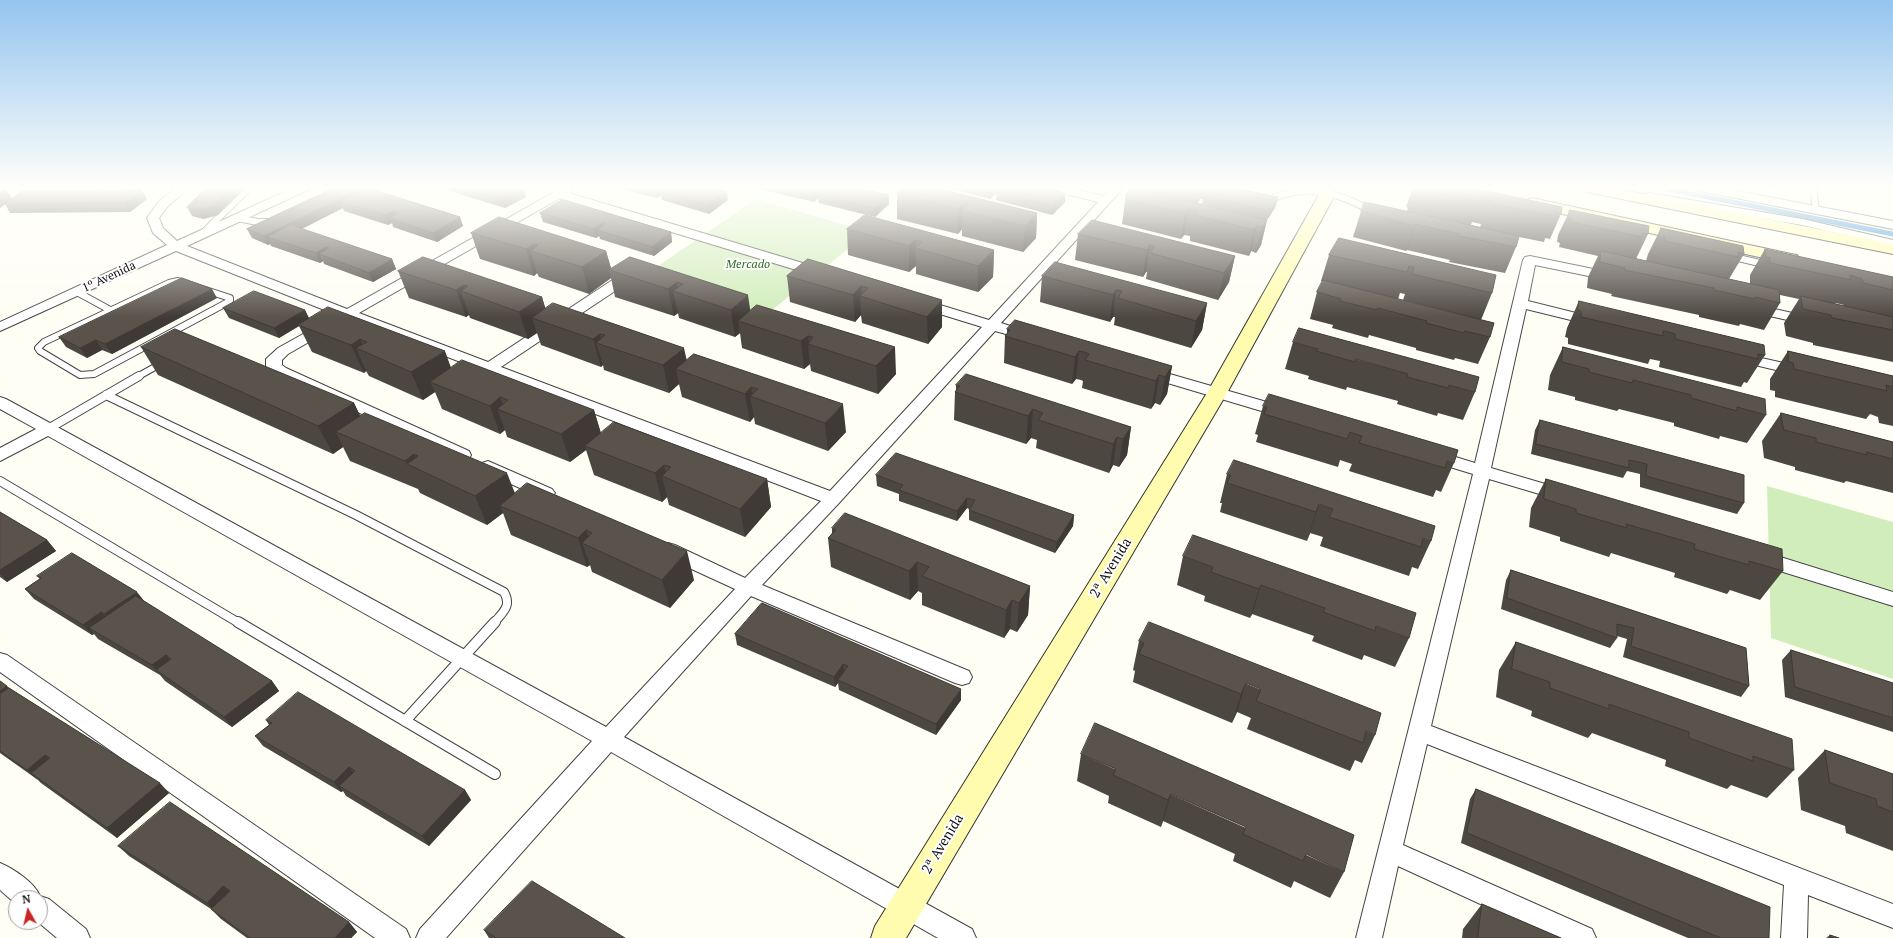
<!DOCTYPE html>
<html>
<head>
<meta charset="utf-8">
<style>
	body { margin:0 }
	#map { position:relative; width:1893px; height:938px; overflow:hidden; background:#fffef5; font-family:"PT Serif",serif }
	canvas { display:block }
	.north { position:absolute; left:8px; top:890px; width:40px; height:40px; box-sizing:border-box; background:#fff; border:1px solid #a0a0a0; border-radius:50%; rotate:352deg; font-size:11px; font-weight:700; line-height:16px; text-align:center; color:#111 }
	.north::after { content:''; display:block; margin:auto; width:14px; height:18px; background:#c92420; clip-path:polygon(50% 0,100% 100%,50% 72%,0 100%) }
</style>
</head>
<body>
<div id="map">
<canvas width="1893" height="938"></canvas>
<div class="north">N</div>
</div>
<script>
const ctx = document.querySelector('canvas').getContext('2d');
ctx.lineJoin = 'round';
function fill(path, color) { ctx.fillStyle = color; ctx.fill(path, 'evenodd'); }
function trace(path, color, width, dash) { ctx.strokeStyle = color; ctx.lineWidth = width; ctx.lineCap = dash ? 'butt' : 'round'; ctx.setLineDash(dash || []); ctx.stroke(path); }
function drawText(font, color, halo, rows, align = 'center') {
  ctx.font = font + ' "PT Serif",serif'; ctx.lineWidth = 4; ctx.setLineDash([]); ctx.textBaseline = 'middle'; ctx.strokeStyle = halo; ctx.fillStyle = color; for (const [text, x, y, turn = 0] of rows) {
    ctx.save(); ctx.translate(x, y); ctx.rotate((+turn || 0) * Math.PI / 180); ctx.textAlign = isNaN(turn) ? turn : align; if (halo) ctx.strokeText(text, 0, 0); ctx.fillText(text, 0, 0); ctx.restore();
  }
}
fill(new Path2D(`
	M756,199L869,232L757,322L636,281Z
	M1767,486L1893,522V679L1771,638Z`), '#d1edbb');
trace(new Path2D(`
	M1658,187L1893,234`), '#3a8cd4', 5);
const laneFar2 = new Path2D(`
	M1813,187L1816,210
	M1649,196L1802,222L1893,243
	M1274,198C1309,183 1342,194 1373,212
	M237,218L258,222H270
	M204,232L250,187
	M1730,256L1768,265
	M178,281L230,298V301L94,374L80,375L40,351L38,348L44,342L169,283Z
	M77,292L110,310
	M137,377L162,363`);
const laneFar1 = new Path2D(`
	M106,395L356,515L504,592C512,606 503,612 494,623
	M48,429L139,376
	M0,481L239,623`);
const lane = new Path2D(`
	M238,622L495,774
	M405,721L495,622`);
const street = new Path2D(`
	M177,187H190L168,206L159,218L163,228L177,241L295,187H310L308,190L187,246L347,309L563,187H572L574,189L569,193L826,270L828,273L826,276H816L560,198L359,313L488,362L617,277H627L629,280L627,283L501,367L830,491L982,327L914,306L912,303L914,300H924L989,320L1098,202L1049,190L1047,187H1066L1103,196L1112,187H1124L1001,323L1033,333L1035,336L1033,339L1028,340L995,331L839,503L762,585L969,671L972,677L969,683L962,685L955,683L751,596L624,737L972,929L976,938H938L611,752L446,938H416L420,929L592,741L48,436L0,461V448L36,429L0,409V397L6,399L606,727L735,589L661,555L659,550L661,545L668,543L675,545L745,578L821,501L349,319L288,354L282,360V365L286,368L469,451L471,455L469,459L463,461L457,459L269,370L266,367V359L278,348L337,315L176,251L0,331V322L167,245L153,233L147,218L160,200Z
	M1694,187H1717L1893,221V229L1700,191Z
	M1530,256L1613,273L1618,274L1620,277L1618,280L1613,281L1535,265L1528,301L1600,319L1602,322L1600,325L1595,326L1526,309L1491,468L1569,491L1572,495L1569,499L1563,501L1489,479L1431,726L1893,904V928L1808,895L1807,938H1781L1784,885L1427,744L1403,845L1592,929L1596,938H1554L1398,866L1382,938H1356L1473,474L1427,460L1425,456L1427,452L1433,450L1475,463L1523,260L1525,257Z
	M1752,304L1815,318L1817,321L1815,324L1810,325L1747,311L1745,308L1747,305Z
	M1739,353L1806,368L1809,371L1806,374L1801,376L1734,360L1732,357L1734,354Z
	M1149,368L1291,409L1293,413L1291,417L1285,418L1144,376L1141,373L1144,370Z
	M488,461L552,489L555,493L552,497L546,499L540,497L482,471L480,467L482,463Z
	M1761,551L1893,592V606L1754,563L1752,558L1754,553Z
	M0,653L7,655L406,929L410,938H375L0,672Z
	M0,863C14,869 34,882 40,896L49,899L86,929L90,938H57L38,922H40V898H16V904L0,890Z`);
const secondary = new Path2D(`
	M1579,187H1608L1893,244V254L1587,192L1582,190Z
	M1328,188L1333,190L1336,193L1227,393L906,938H871L875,926L1207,393L1320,193L1323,190Z
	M1532,198L1791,254L1797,255L1800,259L1797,263L1791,264L1526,206L1524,203L1526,200Z`);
trace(laneFar2, '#444', 8);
trace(laneFar1, '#444', 10);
trace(lane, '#444', 12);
trace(street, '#444', 2);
trace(secondary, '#333', 2);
trace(laneFar2, '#fff', 6);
trace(laneFar1, '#fff', 8);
trace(lane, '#fff', 10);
fill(street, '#fff');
fill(secondary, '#fffcb0');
fill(new Path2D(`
	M336,187H386L377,191L460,217L463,226L437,242L393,227L392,223L388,225L344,211L343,208L302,229L392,259L396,269L373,282L324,264L323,261L320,263L271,246L270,244L268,245L252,238L247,229Z
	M437,187H520L526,197L505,208L456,193V191L454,192Z
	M613,187H710L728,200L709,214L662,200L661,195L657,198Z
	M759,187H854L889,204L875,217L819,203L818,198L814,202L759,189Z
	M946,187H1040L1065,193V202L1052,215L996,200L997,194H995L990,199Z
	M1135,187H1230L1276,206L1267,220L1261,245L1256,253L1251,251L1249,256L1190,241V236L1184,235L1181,239L1122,224L1126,194L1135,188ZM1200,199H1203L1202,204L1198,203Z
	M1413,187H1468L1561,214L1550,239L1545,238L1544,242L1519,237L1516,247L1505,273L1449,262L1450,260L1407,250L1406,251L1353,237L1361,211H1407L1408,208L1406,207ZM1472,222L1481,224L1480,227L1471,225Z
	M0,190H6L11,198L147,199L130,212L10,213L5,204L0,208Z
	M897,193L1037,213L1036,238L1023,252L962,236V229L958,234L897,219Z
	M187,207L218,215L203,219L192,216Z
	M1570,210L1648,234L1636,259L1646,261L1648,254L1661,228L1744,254L1729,279L1750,284V275L1765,249L1893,277V362L1813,345V343L1786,336L1784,323L1799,299L1780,295V303L1764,330L1740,324L1739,326L1699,317V315L1611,296L1612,294L1587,288L1588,277L1598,256L1559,247L1560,243L1557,242L1558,235ZM1836,303L1844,305V306L1835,304Z
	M540,213L671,232L672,242L654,256L600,239L599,236L596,238L543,222Z
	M847,229L994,250L993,277L978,292L916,274V266L909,272L848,255Z
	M471,233L606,251L611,269L630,257L750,311L757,305L896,374L878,394L811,371L810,364L804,369L742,348L740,333L735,337L679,318L678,313L674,316L615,297L611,278L589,294L539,277L537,273L534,276L480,259Z
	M1078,234L1235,256L1229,282L1218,300L1146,279L1147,272H1146L1143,277L1075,260Z
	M1339,238L1492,293L1481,320L1403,300L1405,294L1400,293L1398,299L1373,293L1490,337L1478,364L1455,358L1454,360L1416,350V348L1369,335L1368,338L1332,328L1333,325L1310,319L1317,292L1323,281H1321L1329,255Z
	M808,259L942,300V327L928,344L862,323L861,315L855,322L790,302L787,276Z
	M398,271L542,297L545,308L687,360L694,354L846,432L828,451L755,424L754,417L750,422L682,397L679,384L669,393L604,370L603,365L601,367L541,345L537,333L528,339L470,318L469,315L466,317L409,298Z
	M1042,276L1207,303L1202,330L1191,348L1114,325L1115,317H1113L1110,322L1040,302Z
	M217,298L112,354L102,350L87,358L66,347L59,337Z
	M1579,301L1765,355L1747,383L1744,382L1741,387L1659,367L1660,361L1650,359L1648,364L1568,344V338L1565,337L1567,328Z
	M223,308L305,310L309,319L451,368L594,410L601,433L767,479L771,507L745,537L669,505L667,497L662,502L594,475L586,450L570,462L507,437L505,430L500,434L442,409L435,392L423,400L369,376L366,371L364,373L312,352L299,326L279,338L229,318Z
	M1007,329L1172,366L1167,394L1160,405L1155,403L1151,409L1082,388L1083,381L1081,380L1076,379L1072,384L1004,363L1005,336L1007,335Z
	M1293,342L1475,392L1463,420L1438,413L1437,416L1397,404L1398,401L1347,387L1346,390L1308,379L1309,376L1285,369Z
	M141,347L354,403L360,416L515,493L694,580L670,608L592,572L590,565L587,567L511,535L503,513L487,525L420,493L418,489L350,461L343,447L333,454L158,375Z
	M1563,347L1766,415L1747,443L1720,436L1719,439L1674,426V423L1619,409L1617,411L1575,400V397L1548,390L1550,375Z
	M1788,351L1893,376V426L1879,423L1878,417L1870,414L1866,419L1775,397V391L1770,390V379Z
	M956,385L1131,427L1127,455L1119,467L1113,465L1109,473L1036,448L1037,440L1031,438L1026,444L954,420L955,392L956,390Z
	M1263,406L1454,463L1441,492L1436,490L1433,497L1349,471L1352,464L1340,460L1338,467L1256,442L1258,435L1255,434Z
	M1781,413L1893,442V493L1846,481L1844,483L1795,470V467L1764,458L1762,441Z
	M1540,420L1744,503L1737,514L1640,487V474L1627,471L1623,478L1531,454L1535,430Z
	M1227,474L1431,541L1418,569L1412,567L1409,576L1320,546L1323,537L1310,533L1307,541L1220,512L1222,503H1220Z
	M876,475L1074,515L1073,526L1055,553L969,520V509L967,508L957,521L899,501V494L877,486Z
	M1546,479L1783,571L1760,600L1730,590L1727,594L1674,577L1675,573L1611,553L1609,557L1560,541V537L1529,527L1531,508Z
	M0,512L47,540L56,551L7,582L0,577Z
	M832,528L1030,586L1028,615L1017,632L1010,629L1004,638L922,605V593L918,591L910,600L831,567L828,538L832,533Z
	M1183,556L1409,638L1395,667L1364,655L1362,660L1312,641L1314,636L1252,614L1250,618L1204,601L1205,596L1177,585Z
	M1511,570L1746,648L1749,686L1741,697L1623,657L1627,639L1617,636V638L1610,648L1501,609L1506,580Z
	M37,576L144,602L272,681L279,691L232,727L165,681L160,675L98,639L94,634L92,635L34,599L25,589L40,579Z
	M762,603L961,700L936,735L839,690L838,683L835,687L737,645L735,634Z
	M1139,641L1375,735L1362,763L1355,760L1350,771L1247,729L1251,718L1237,712L1232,723L1133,682L1135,671L1133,670Z
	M1516,642L1794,770L1767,798L1731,785L1727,789L1665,766L1666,760L1592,733L1588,738L1531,716L1532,711L1496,697L1499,670Z
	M1791,650L1893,683V732L1785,697L1782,660Z
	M0,681L9,688L169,793L117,838L41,783L38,780L0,753Z
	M266,720L465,790L471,800L429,846L346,796L343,791L341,792L263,746L255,736L269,725Z
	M1825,750L1893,774V851L1846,833L1845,826L1801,810L1798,778Z
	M1081,754L1344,872L1330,898L1294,881L1291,888L1233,861L1235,854L1163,821L1161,827L1108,803L1109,796L1077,781Z
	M1476,789L1769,938H1688L1461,843L1470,799Z
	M118,846L349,922L357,932L351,938H247L221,919L211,909L129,856Z
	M1482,904L1561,938H1462L1463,929Z
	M484,930L625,938H489Z
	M1830,935L1839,938H1826Z`), '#4d4741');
fill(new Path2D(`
	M233,187H247L218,215L203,219L198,210Z
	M364,187H386L350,205L340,202L343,208L278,240L267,237L270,244L268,245L264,236Z
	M452,187H454L456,191L454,192Z
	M658,187H662L663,192L660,191L661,195L657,198L655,189Z
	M993,187H995V194L990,199V190Z
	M524,188L526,197L505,208L502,199Z
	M820,188V194H818V198L814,202L813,193Z
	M6,190L12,199L4,204H5L0,208V194Z
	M142,190L147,199L130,212L125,203Z
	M1202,190L1200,199L1198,203L1200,194Z
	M727,191L728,200L709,214L708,205Z
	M1065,193V202L1052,215L1053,206Z
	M889,195V204L875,217L874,208Z
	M1278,197L1276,206L1267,220L1270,211Z
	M963,203V211H962V229L958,234V209Z
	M1188,209L1184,235L1181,239L1185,213Z
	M393,211L397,220L389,218L392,223L388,225L385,215Z
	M1037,213L1036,238L1023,252L1025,226Z
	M460,217L463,226L437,242L433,233Z
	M1267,220L1261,245L1256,253L1262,227Z
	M602,223L605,232L597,230L599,236L596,238L594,229Z
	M1415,224L1407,250L1406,251L1414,226Z
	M1257,226L1251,251L1249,256L1254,230Z
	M671,232L672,242L654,256L652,247Z
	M915,240L916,266L909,272V246Z
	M534,244L536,252L531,251L537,273L534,276L526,249Z
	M1150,245L1146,272L1143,277L1147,250Z
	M326,247L330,257L319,254L323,261L320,263L316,253Z
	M994,250L993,277L978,292V266Z
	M606,251L612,271L609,270L611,278L589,294L582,267Z
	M1235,256L1229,282L1218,300L1224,273Z
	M392,259L396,269L373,282L369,273Z
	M677,282L679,293L673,291L678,313L674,316L668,289Z
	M464,285L467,294L461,291L469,315L466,317L456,290Z
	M861,286L862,297L860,296L861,315L855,322L853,295Z
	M212,289L217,298L112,354L105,344Z
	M1116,290L1113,317L1110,322L1113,295Z
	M748,295L752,322L738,321L740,333L735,337L731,310Z
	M542,297L550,324L532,318L537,333L528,339L519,312Z
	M942,300V327L928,344L927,317Z
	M1207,303L1202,330L1191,348L1196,321Z
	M305,310L310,320L298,325L299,326L279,338L274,328Z
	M600,334L603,345L596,343L603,365L601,367L593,339Z
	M808,336L809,344H808L810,364L804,369L801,341Z
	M360,339L367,353L356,348L366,371L364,373L351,345Z
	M96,340L102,350L87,358L80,348Z
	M895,347L896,374L878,394L876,366Z
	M684,348L690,375L676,369L679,384L669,393L663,365Z
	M445,351L455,379L430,382L435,392L423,400L411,372Z
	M1079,351L1076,379L1072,384L1075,357Z
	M1172,366L1167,394L1160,405L1165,377Z
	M1159,375L1155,403L1151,409L1156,381Z
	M751,387L753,397L750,396L754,417L750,422L745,394Z
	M500,397L506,413L497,409L505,430L500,434L490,406Z
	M354,403L368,432H336L343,447L333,454L318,426Z
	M843,404L846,432L828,451L825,423Z
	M1033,409L1031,438L1026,444L1028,416Z
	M594,410L602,438L585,446L586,450L570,462L561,434Z
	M1131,427L1127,455L1119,467L1123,439Z
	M1117,437L1113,465L1109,473L1113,444Z
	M414,454L422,471L407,464L405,461Z
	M664,465L667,479L662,476L667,497L662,502L655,473Z
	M507,473L518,501L500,506L503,513L487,525L475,496Z
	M767,479L771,507L745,537L740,509Z
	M967,498V508L957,521V511Z
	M1319,504L1310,533L1307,541L1316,512Z
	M1074,515L1073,526L1055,553L1057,542Z
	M586,530L592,548L582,543L590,565L587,567L578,538Z
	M47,540L56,551L7,582L0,573V570Z
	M687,551L694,580L670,608L662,580Z
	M917,562L918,591L910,600L909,571Z
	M1261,585L1252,614L1250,618L1259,589Z
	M1030,586L1028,615L1017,632L1019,603Z
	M137,592L145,602L113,624L104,614Z
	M1012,600L1010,629L1004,638L1006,610Z
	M101,612L110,622L89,628L94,634L92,635L83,625Z
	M166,655L174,666L157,671L152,665Z
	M843,664L845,674L838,680V683L835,687L834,677Z
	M272,681L279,691L232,727L224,717Z
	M1246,683L1237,712L1232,723L1241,694Z
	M7,686L18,697L0,709V691Z
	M961,689V700L936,735V724Z
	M45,755L55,765L31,773L37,780L27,770Z
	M349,767L356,777L339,786L343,791L341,792L334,782Z
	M160,783L169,793L117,838L107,828Z
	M465,790L471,800L429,846L422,836Z
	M1171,794L1163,821L1161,827L1168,800Z
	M223,886L233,895L216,912L207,903Z
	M349,922L357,932L351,938H335Z`), '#3f3a35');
const building = new Path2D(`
	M208,187H233L213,206L198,210L187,207Z
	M336,187H364L264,236L247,229Z
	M462,187H520L524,188L502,199Z
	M647,187H658L655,189Z
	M666,187H710L727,191L708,205L660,191Z
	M788,187H854L889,195L874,208L818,194L824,188H820L813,193Z
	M904,187H932L1037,213L1025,226L962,211L969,204L963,203L958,209L897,193Z
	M979,187H993L990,190Z
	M1001,187H1040L1065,193L1053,206L997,191Z
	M1164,187H1230L1278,197L1270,211L1204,195L1207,191L1202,190L1200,194Z
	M1415,187H1468L1562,207L1561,214L1556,212L1555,216L1490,203L1491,199L1481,197L1480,201Z
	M368,188L460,217L433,233L389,218L399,213L393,211L385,215L340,202Z
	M1132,188L1267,220L1262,227L1257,226L1254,230L1194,215L1197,211L1188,209L1185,213L1125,199L1129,195L1126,194Z
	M0,190H6L0,194Z
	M142,190L125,203L4,204L23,191Z
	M562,200L671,232L652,247L597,230L606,224L602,223L594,229L540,213Z
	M1365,202L1519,236L1516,247L1459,236V234L1415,224L1414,226L1361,211Z
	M1570,210L1649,226L1648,234L1643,233L1642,237L1571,222V218L1568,217Z
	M865,215L994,250L978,266L915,248L922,242L915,240L909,246L847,229Z
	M499,217L606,251L582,267L531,251L538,245L534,244L526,249L471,233Z
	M1092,220L1235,256L1224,273L1150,253L1154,246L1150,245L1147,250L1078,234Z
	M291,225L392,259L369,273L319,254L329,248L326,247L316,253L267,237Z
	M1661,228L1743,246L1744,254L1738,252V257L1665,241V237H1659Z
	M1339,238L1496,275L1492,293L1412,274L1414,267L1409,266L1407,272L1329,255Z
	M1765,249L1893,277V290L1863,283L1862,279L1850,275L1851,280L1770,263V258L1766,257Z
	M1601,251L1779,290L1780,303L1755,297V299L1714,290V288L1624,270L1625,268L1600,262Z
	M423,257L542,297L519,312L461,291L468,286L464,285L456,290L398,271Z
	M630,257L748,295L731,310L673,291L683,284L677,282L668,289L609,270Z
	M808,259L942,300L927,317L860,296L868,288L861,286L853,295L787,276Z
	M1055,262L1207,303L1196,321L1118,298L1122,291L1116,290L1113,295L1042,276Z
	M182,278L212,289L105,344L96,340L80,348L59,337Z
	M1323,280L1494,323L1490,337L1465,331L1464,333L1426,323L1427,321L1378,308L1377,310L1340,301L1341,299L1317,292Z
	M254,291L305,310L274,328L223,308Z
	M1801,296L1893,317V330L1832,318L1831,315L1803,309Z
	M1579,301L1764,345L1765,355L1758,354V359L1675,339V334L1669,332L1663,331V336L1581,317V311L1578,310Z
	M553,303L684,348L663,365L596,343L605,335L600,334L593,339L532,318Z
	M757,305L895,347L876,366L808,344L813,337L808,336L801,341L738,321Z
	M328,307L445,351L411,372L356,348L367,342L360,339L351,345L298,325Z
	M1015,320L1172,366L1165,377L1159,375L1156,381L1085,360L1089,354L1084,352L1079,351L1075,357L1005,336L1010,330L1007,329Z
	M1299,328L1479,377L1475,392L1449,385L1448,388L1407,377L1408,374L1356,359L1355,362L1316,351L1318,349L1293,342Z
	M175,329L354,403L318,426L141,347Z
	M1563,347L1765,399L1766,415L1737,407V411L1691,398V395L1633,380L1632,383L1589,372V369L1562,362Z
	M1788,351L1893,376V387L1886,385L1887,391L1794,369L1793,363L1789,362Z
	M694,354L843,404L825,423L750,396L758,389L751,387L745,394L676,369Z
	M462,360L594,410L561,434L497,409L508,400L500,397L490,406L430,382Z
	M966,374L1131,427L1123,439L1117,437L1113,444L1038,420L1043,413L1033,409L1028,416L955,392L960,386L956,385Z
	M1269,394L1458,450L1454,463L1447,461L1445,468L1359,443L1362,436L1350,432L1347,439L1264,414L1267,407L1263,406Z
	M365,413L507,473L475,496L407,464L418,456L414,454L405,461L336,432Z
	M1781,413L1893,442V459L1866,452L1867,455L1816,442V438L1784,430Z
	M1540,420L1744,475V503L1646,476L1647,464L1629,460V468L1536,444Z
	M614,422L767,479L740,509L662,476L671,467L664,465L655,473L585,446Z
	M896,453L1074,515L1057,542L969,510L975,500L967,498L957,511L899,490L903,485L876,475Z
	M1234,460L1435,526L1431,541L1423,538L1421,547L1329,517L1333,509L1319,504L1316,512L1227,483L1231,475L1227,474Z
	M1546,479L1782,549L1783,571L1749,561V565L1694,549L1695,544L1626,524L1627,528L1576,513V509L1544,499Z
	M527,483L687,551L662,580L582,543L592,533L586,530L578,538L500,506Z
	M0,512L47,540L0,570Z
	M845,513L1030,586L1019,603L1012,600L1006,610L922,576L929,567L917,562L909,571L828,538L836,530L832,528Z
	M1193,535L1416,613L1409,638L1376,626L1375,631L1323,612L1325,608L1261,585L1259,589L1211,572L1213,567L1183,556Z
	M72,553L137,592L104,614L101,612L83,625L25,589L41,578L37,576Z
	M1511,570L1746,648L1749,686L1631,646L1634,628L1617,624V638L1507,598Z
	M136,596L272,681L224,717L156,670L171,659L166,655L152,665L89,628Z
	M762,603L961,689L936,724L838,680L848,666L843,664L834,677L735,634Z
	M1149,622L1381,713L1375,735L1366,731L1363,743L1256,701L1261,689L1246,683L1241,694L1139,654L1144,643L1139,641Z
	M1516,642L1792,739L1794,770L1753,756V761L1689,738V732L1609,704V709L1550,688V682L1512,669Z
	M1791,650L1893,683V718L1795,687Z
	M0,681L7,686L0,691Z
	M9,688L160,783L107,828L31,773L50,758L45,755L27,770L0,751V694Z
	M298,692L465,790L422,836L339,786L355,771L349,767L334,782L255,736L272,723L266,720Z
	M1095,723L1354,835L1344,872L1306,854L1303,861L1243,834L1246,827L1171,794L1168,800L1113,775L1116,769L1081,754Z
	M1825,750L1893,774V812L1877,806L1876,799L1830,783Z
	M1476,789L1770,907L1769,938H1721L1467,833Z
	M170,802L349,922L335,938H250L211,909L230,891L223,886L207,903L118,846Z
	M532,881L625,938H496L484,930Z
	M1482,904L1561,938H1478Z
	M1830,935L1839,938H1831Z`);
fill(building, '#5a534c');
trace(building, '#3f3a35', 1);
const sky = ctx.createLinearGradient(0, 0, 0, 318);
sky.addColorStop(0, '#94c4ef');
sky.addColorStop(0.59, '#fffffa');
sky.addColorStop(1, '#fffffa00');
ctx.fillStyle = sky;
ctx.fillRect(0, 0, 1893, 318);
drawText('italic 12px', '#276d1c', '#fff', [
	["Mercado",748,265]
]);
drawText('12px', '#111', '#fff', [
	["1º Avenida",109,277,-25]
]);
drawText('14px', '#111', '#fff', [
	["2ª Avenida",1111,568,-59],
	["2ª Avenida",943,844,-59]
]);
</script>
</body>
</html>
